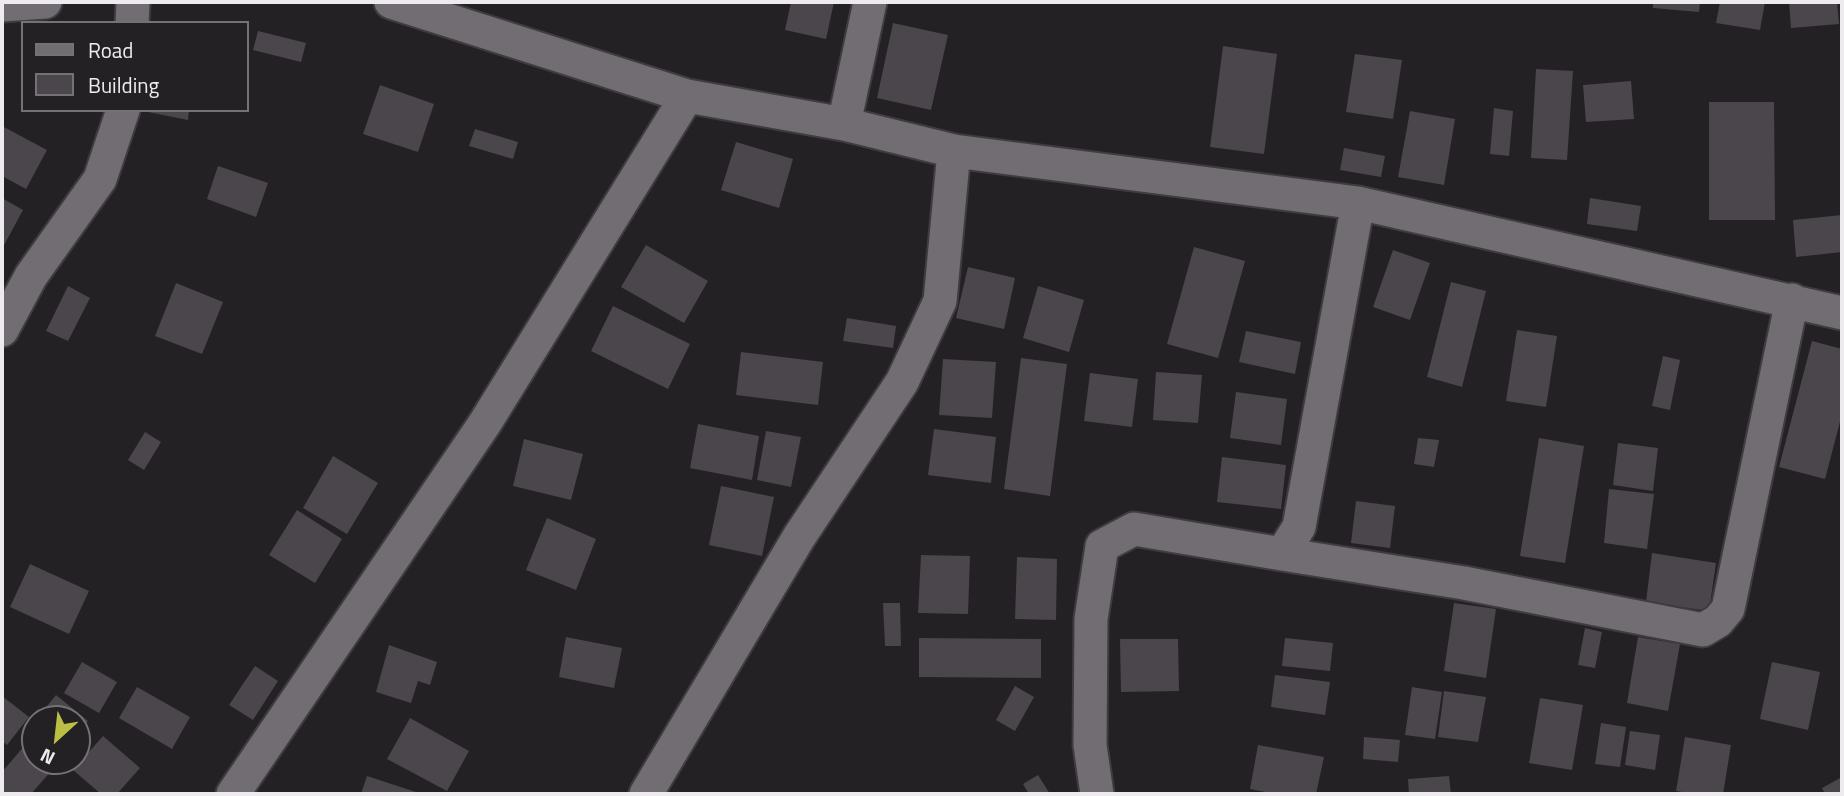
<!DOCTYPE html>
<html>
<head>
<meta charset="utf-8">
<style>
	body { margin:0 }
	#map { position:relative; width:1844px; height:796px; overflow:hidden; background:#242125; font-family:"Titillium Web",sans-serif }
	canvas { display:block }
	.frame { position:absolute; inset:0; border:4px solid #edebee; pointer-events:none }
	.legend { position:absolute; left:21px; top:21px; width:228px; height:91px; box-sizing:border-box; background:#242125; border:2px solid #747275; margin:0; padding:9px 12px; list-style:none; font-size:21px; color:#edebee }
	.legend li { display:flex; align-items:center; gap:14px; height:35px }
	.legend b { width:35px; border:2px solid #747275 }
	.north { position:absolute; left:21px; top:705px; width:70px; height:70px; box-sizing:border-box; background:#242125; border:2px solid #747275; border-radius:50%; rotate:207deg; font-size:19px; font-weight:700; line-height:28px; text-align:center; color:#edebee }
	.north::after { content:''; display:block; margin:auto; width:24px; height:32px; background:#bbc044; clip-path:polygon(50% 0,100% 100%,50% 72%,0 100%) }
</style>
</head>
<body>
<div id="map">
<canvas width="1844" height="796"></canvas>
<div class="frame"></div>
<ul class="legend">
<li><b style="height:9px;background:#716d72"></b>Road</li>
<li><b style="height:19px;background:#4a464b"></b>Building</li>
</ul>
<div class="north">N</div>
</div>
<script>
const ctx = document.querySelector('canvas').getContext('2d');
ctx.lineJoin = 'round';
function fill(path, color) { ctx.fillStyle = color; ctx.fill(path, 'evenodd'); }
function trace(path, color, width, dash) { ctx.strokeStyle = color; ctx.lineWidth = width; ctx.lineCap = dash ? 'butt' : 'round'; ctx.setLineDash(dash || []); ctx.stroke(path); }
fill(new Path2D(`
	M791,2H834L826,39L785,30Z
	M1653,2H1700L1699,12L1653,8Z
	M1720,2H1765L1760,30L1716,23Z
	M1789,2H1837L1839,24L1791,28Z
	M893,23L948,35L931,110L877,98Z
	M258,31L306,43L301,62L253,50Z
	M1223,46L1277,54L1264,154L1210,147Z
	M1355,54L1402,60L1393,119L1346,112Z
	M1536,69L1573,71L1567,160L1531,158Z
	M1631,81L1634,119L1586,122L1583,85Z
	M380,85L434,104L418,152L363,134Z
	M1709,102H1774L1775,220H1709Z
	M1494,108L1513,111L1509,156L1490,154Z
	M138,110H189L188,120Z
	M1410,111L1455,119L1444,185L1398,177Z
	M2,126L47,150L26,189L2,176Z
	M475,129L518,142L513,159L469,146Z
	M736,142L793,159L779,208L721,190Z
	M1344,148L1385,156L1381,177L1340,170Z
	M218,166L268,183L256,217L207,199Z
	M2,198L23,210L2,249Z
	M1590,198L1641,206L1637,231L1587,224Z
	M1842,215V252L1796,257L1793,220Z
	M646,245L708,281L684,323L621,287Z
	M1194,247L1245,261L1218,358L1167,344Z
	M1393,250L1430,263L1410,320L1373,307Z
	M968,267L1015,278L1004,329L956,318Z
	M1451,282L1486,291L1462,387L1427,377Z
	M176,283L223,302L202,354L155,336Z
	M68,286L90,298L68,341L46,331Z
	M1038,286L1084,300L1069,352L1023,338Z
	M613,306L690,344L668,389L591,351Z
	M847,318L896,326L893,348L843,341Z
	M1517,330L1557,336L1546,407L1506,401Z
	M1246,331L1301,342L1295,374L1239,362Z
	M1812,341L1842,349V414L1825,479L1779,467Z
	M741,352L823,362L818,405L736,395Z
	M1663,356L1680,360L1670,410L1652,406Z
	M1021,358L1067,364L1050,496L1004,489Z
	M943,359L996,362L992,418L939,415Z
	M1156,372L1202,375L1198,423L1153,420Z
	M1090,373L1138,379L1132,427L1084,421Z
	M1236,392L1287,399L1281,445L1230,438Z
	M698,424L759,436L752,480L690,468Z
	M934,429L996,437L991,483L928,475Z
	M766,431L801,437L791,487L757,480Z
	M145,432L161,442L144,470L128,460Z
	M1418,438L1439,440L1434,467L1414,464Z
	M1539,438L1584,446L1565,563L1520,556Z
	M524,439L583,454L571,500L513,486Z
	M1618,443L1658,448L1653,491L1613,485Z
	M333,456L378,483L347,534L303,508Z
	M1222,457L1286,465L1281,509L1217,502Z
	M721,486L774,497L762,556L709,545Z
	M1609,489L1654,494L1647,549L1604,543Z
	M1356,501L1395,506L1390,548L1351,543Z
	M297,510L342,539L315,583L269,555Z
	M547,518L596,539L576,590L526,570Z
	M1652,553L1716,563L1709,611L1646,602Z
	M921,555L970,556L968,614L918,613Z
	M1017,557L1057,559L1056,620L1015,619Z
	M30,564L89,591L69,634L10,607Z
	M883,603H900L901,646H885Z
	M1454,603L1496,609L1486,678L1444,671Z
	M1585,628L1602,632L1595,668L1578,665Z
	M566,637L622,648L614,688L559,677Z
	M1638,637L1680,644L1668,711L1627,703Z
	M919,638L1041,639V678L919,677Z
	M1285,638L1333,643L1330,671L1282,666Z
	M1120,639H1178L1179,691L1121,692Z
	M389,645L437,662L430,685L418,681L411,703L376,692Z
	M82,662L117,682L99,713L64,693Z
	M1772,662L1820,672L1808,730L1760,719Z
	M255,666L278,681L253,720L229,705Z
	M1275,675L1330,682L1325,715L1271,707Z
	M1015,686L1034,697L1015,731L996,720Z
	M137,687L190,717L172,749L119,718Z
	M1412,687L1442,692L1435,739L1405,735Z
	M1444,691L1486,697L1478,742L1438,737Z
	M56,695L88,721L77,734V719H41L38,717Z
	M2,696L29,717L7,745L2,741Z
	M1540,698L1583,705L1572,770L1529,763Z
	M410,718L469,751L447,791L387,759Z
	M1601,723L1626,727L1620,767L1595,764Z
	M1630,731L1660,735L1655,770L1625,765Z
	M103,736L140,768L117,794H101L73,770Z
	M1364,737L1400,740L1398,762L1363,759Z
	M1685,737L1731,745L1723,794H1695L1676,791Z
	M31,738L35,742V761L59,762L31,794H2V772Z
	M1258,745L1324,757L1316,794H1276L1250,789Z
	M1038,775L1050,794H1029L1023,784Z
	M367,776L422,794H361Z
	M1449,776L1451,794H1409L1408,779Z
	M1842,777V792L1825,794L1822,788Z`), '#4a464b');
const street = new Path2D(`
	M391,2L687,96L844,124L954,151L1358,203L1842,313
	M2,5L45,2
	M132,23L133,2
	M844,124L870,2
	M2,330L31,276L100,179L123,110
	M1282,554L1464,583L1703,630L1718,621L1728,609L1792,300
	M233,794L485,423L687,96
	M646,794L799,537L902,382L940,301L954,151
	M1097,794L1090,745L1091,619L1102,546L1134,529L1282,554L1299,527L1358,203`);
trace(street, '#3e3c3f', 37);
trace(street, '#716d72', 33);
</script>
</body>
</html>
